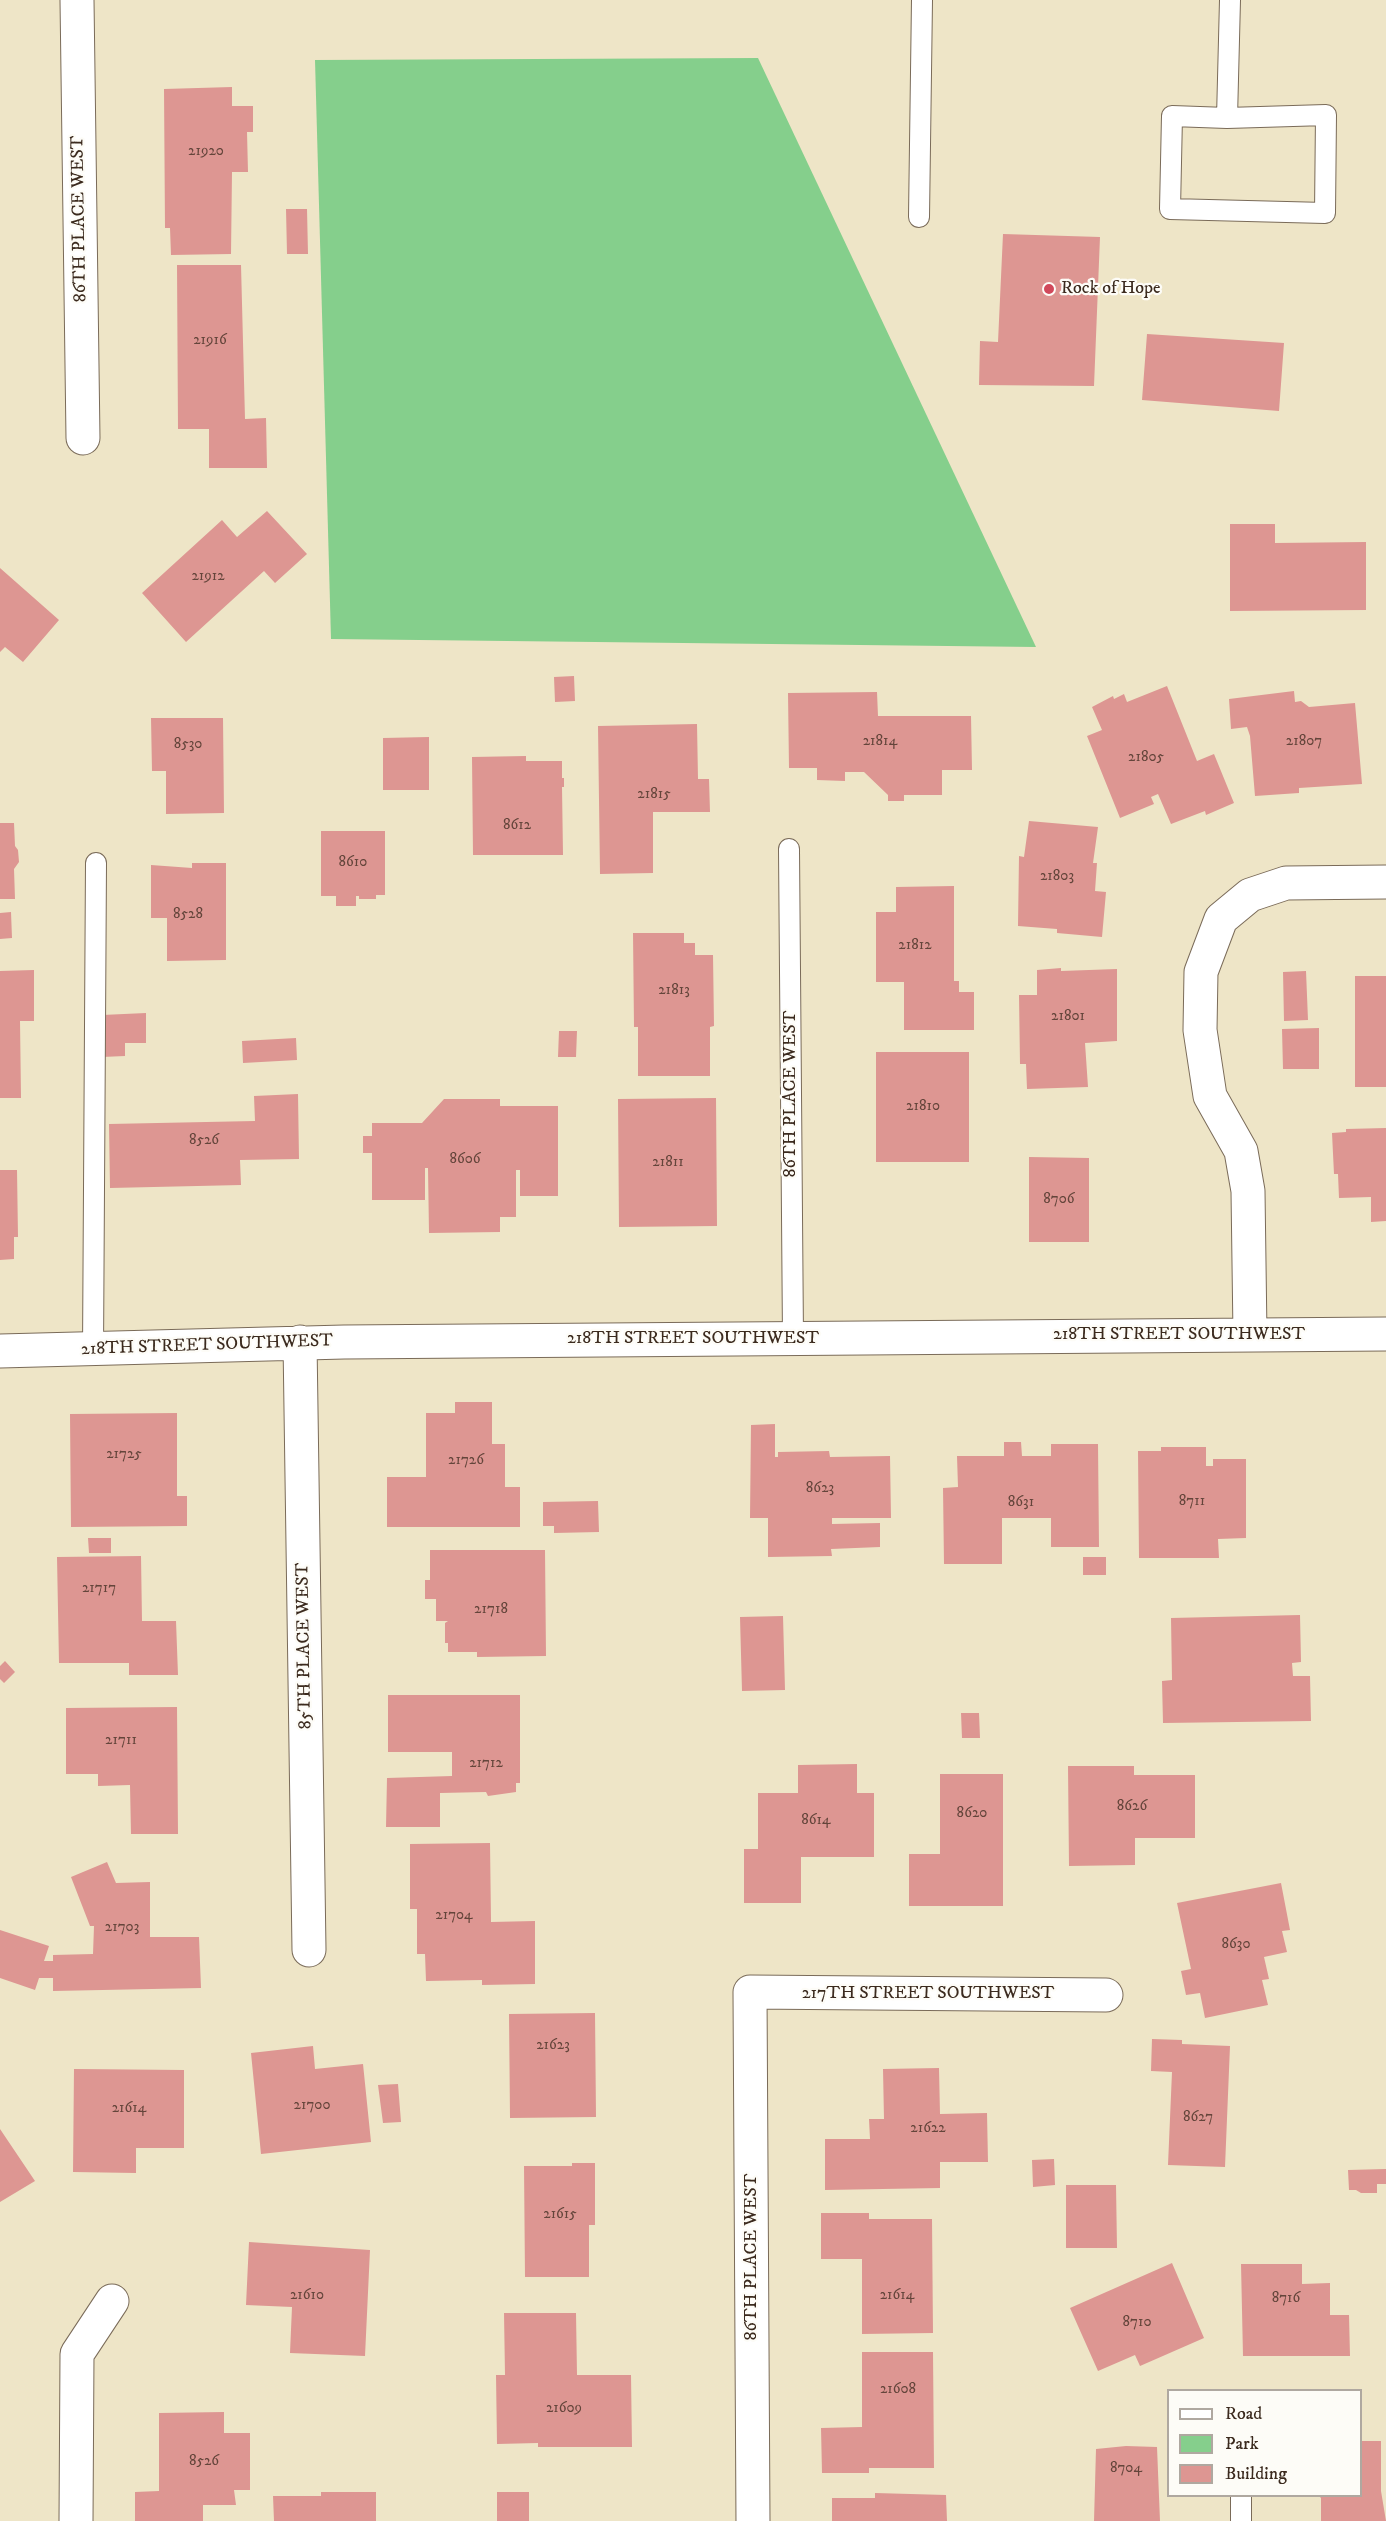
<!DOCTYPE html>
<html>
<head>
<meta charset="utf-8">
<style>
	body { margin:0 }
	#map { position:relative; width:1386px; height:2521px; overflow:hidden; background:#eee5c7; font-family:"IM FELL DW Pica",serif }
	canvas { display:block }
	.legend { position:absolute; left:1167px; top:2389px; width:195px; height:108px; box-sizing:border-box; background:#fdfcf7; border:2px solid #afa8a0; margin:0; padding:8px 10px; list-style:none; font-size:18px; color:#3b2a1e }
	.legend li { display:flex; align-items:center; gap:12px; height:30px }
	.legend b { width:30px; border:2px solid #afa8a0 }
</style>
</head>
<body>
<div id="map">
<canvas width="1386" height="2521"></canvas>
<ul class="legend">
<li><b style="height:8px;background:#fff"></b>Road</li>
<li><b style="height:16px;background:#85cf8c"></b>Park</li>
<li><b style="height:16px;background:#dd9692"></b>Building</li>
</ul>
</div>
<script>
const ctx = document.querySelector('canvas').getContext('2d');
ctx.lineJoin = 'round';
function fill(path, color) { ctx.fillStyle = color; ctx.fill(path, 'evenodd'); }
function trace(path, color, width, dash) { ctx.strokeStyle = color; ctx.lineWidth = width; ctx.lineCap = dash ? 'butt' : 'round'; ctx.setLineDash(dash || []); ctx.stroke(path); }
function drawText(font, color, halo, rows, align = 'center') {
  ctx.font = font + ' "IM FELL DW Pica",serif'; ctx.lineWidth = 4.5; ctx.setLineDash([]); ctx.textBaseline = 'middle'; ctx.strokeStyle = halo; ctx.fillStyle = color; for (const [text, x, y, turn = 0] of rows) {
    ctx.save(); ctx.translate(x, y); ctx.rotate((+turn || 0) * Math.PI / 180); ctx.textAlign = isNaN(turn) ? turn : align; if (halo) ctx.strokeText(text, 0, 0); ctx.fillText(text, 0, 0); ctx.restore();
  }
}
fill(new Path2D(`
	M758,58L1036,647L331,639L315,60Z`), '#85cf8c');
fill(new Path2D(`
	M232,87V106H253V132H247L248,172H232L231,254L171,255L170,228H165L164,89Z
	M286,209H307L308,254H287Z
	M1003,234L1100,237L1094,386L979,385L980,341L998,342Z
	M177,265H241L245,419L266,418L267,468H209V429H178Z
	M1147,334L1284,343L1279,411L1142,400Z
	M267,511L307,554L275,583L264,571L186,642L142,593L222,520L237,537Z
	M1230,524H1275V543L1366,542V610L1230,611Z
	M0,568L59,620L23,662L5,647L0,652Z
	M574,676L575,701L555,702L554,677Z
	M1167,686L1197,761L1214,754L1234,803L1206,815L1205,811L1171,824L1158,794L1151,797L1154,804L1120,818L1087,736L1102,730L1092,707L1113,696L1114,699L1124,694L1127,702Z
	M1294,691L1295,702L1301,701L1309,707L1355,703L1362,784L1299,788V793L1255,796L1250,736L1247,727L1231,729L1229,699Z
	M877,692L878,716H971L972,770H942V795H904V801H888V795L864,772H845V781L817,780V768H789L788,693Z
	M151,718H223L224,813L166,814V771H152Z
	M697,724L698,779H709L710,812H653V873L600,874L598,726Z
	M429,737V790H383V738Z
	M526,756V761H562V778H564V787H562L563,855H473L472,757Z
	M1029,821L1098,827L1093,863H1097L1095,891L1106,892L1102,937L1057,933V929L1018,926L1019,856L1024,857Z
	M0,823H14L15,846L18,850L19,862L14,869L15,899H0Z
	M321,831H385V895H376V899H359V896H356V906H336V896H321Z
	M192,863H226V960L167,961V918H151V865L192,868Z
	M954,886V981H959V992H974V1030H904V982H876V912H896V887Z
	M11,912L12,938L0,939V913Z
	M633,933H684V943H695V955H713L714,1026L710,1027V1076H638V1027H634Z
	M1061,968V971L1117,969V1041L1085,1043L1088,1087L1027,1089L1026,1064H1020L1019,995H1037V970Z
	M34,970V1021H20L21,1098H0V971Z
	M1306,971L1308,1020L1284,1021L1283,972Z
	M1355,976H1386V1087H1355Z
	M146,1013V1043H125V1056L102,1057V1015Z
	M1319,1028V1069H1283L1282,1029Z
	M559,1031H577L576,1057H558Z
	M296,1038L297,1060L243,1063L242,1041Z
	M876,1052H969V1162H876Z
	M298,1094L299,1159L240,1160L241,1185L110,1188L109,1124L255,1121L254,1096Z
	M716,1098L717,1226L619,1227L618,1099Z
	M444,1099H500V1106H558V1196H520V1170H516V1217H500V1232L429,1233L428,1168H425V1200H372V1153H363V1136H372V1123H422Z
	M1386,1128V1221L1371,1222V1197L1339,1198L1338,1174H1334L1332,1133L1346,1132V1129Z
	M1029,1157L1089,1158V1242H1029Z
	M0,1170H17L18,1237H14V1259L0,1260Z
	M455,1402H492V1444H505V1487H520V1527H387V1477H426V1413H455Z
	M177,1413V1496H187V1526L71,1527L70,1414Z
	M775,1424V1457H778V1452L829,1451L830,1457L890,1456L891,1518H832V1524L880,1523V1547L831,1549L832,1556L768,1557V1518H750L751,1425Z
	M1004,1442H1021L1022,1456H1051V1444H1098L1099,1547H1051V1518H1002V1564H944L943,1488L958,1487L957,1456H1004Z
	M1161,1447H1206V1466H1213V1459H1246V1538L1218,1539L1219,1558H1139L1138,1451H1161Z
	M598,1501L599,1532L554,1533V1526H543V1502Z
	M88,1538H111V1553H89Z
	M430,1550H545L546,1656L477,1657V1652H448V1643H445V1623L448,1621H436V1599H425V1580H430Z
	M141,1556L142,1621H176L178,1675H129V1663H59L57,1557Z
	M1083,1557H1106V1575H1083Z
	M1300,1615L1301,1662L1292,1663L1293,1676H1310L1311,1721L1163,1723L1162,1681L1172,1680L1171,1618Z
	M783,1616L785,1690L742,1691L740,1617Z
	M5,1661L15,1672L4,1683L0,1679V1666Z
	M388,1695H520V1783H516V1792L488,1796L486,1792L440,1793V1827H386L387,1778L452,1776V1752H388Z
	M177,1707L178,1834H131L130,1785L98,1786V1774H66V1708Z
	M961,1713H979L980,1738H962Z
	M857,1764V1793H874V1857H801V1903H744V1849H758V1793H798V1765Z
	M1068,1766H1134V1775H1195V1838H1135V1865L1069,1866Z
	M940,1774H1003V1906H909V1854H940Z
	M490,1843L491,1922L535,1921V1984L482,1985V1980L426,1981L425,1954H417V1909H410V1844Z
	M107,1862L116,1883L150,1882V1937H199L201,1988L53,1991V1978H39L35,1990L0,1978V1930L49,1946L44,1961H53V1955L93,1954L94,1926H90L71,1877Z
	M1281,1883L1290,1930L1282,1931L1287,1952L1264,1957L1269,1979L1262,1980L1268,2005L1205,2018L1200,1993L1186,1995L1181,1971L1191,1969L1177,1903Z
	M595,2013L596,2117L510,2118L509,2014Z
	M1152,2039L1182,2040V2044L1230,2046L1225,2167L1168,2165L1172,2072L1151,2071Z
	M313,2046L315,2069L363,2064L371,2142L261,2154L251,2053Z
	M939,2068L940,2114L987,2113L988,2162H940V2188L825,2190V2139H870L869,2119H884L883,2069Z
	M74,2069L184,2070V2148H136V2173L73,2172Z
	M398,2084L401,2122L383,2123L378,2085Z
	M0,2129L35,2181L0,2202Z
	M1054,2159L1055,2185L1033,2187L1032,2160Z
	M572,2163H595V2225H589V2277H525L524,2166H572Z
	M1386,2169V2184H1377V2193H1361L1356,2190H1349L1348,2170Z
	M1066,2185H1116L1117,2248H1066Z
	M821,2213H869V2219H932L933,2333L862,2334V2259H821Z
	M249,2242L370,2250L365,2356L290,2353L292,2307L246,2305Z
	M1172,2263L1204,2338L1140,2366L1135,2355L1098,2371L1070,2308Z
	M1241,2264H1302V2284L1330,2283V2315H1349L1350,2356H1243Z
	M504,2313H576L577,2375H631L632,2447H538V2443L497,2444L496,2375H505Z
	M862,2352H933L934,2468H869V2473H822L821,2428L862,2427Z
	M224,2412V2433H250V2490H234L236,2505H203V2521H135V2492L159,2491V2413Z
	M1360,2441H1381V2491L1386,2521H1321V2498L1319,2496H1360Z
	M1126,2446L1157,2447L1160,2521H1094L1096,2449Z
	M321,2492H376V2521H274L273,2496H321Z
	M497,2492H529V2521H497Z
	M875,2493L946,2495L947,2521H832V2498H875Z`), '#dd9692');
const lane = new Path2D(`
	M1326,115L1325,213L1170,209L1172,116L1227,118Z
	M1227,118L1230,0
	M919,217L922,0
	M789,849L793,1338
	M93,1350L96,863
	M1241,2496V2521`);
const street = new Path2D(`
	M77,0L83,438
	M1250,1335L1248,1191L1241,1151L1210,1096L1200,1030L1201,972L1221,919L1250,895L1286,883L1386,882
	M300,1342L309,1950
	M0,1351L344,1342L1386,1334
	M76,2521L77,2354L112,2301
	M753,2521L750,1992L1106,1995`);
trace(lane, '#7a6b59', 22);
trace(street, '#7a6b59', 35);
trace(lane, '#fff', 20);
trace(street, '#fff', 33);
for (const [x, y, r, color] of [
	[1049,289,6,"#d1495b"]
]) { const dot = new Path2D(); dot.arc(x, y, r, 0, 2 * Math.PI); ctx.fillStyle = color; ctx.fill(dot); trace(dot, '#fdfcf7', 2); }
drawText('15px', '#64453b', null, [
	["21920",206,152],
	["21916",210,341],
	["21912",208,577],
	["21814",880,742],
	["21807",1304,742],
	["8530",188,745],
	["21805",1146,758],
	["21815",654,795],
	["8612",517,826],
	["8610",353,863],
	["21803",1057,877],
	["8528",188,915],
	["21812",915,946],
	["21813",674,991],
	["21801",1068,1017],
	["21810",923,1107],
	["8526",204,1141],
	["8606",465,1160],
	["21811",668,1163],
	["8706",1059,1200],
	["21725",124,1455],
	["21726",466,1461],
	["8623",820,1489],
	["8711",1192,1502],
	["8631",1021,1503],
	["21717",99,1589],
	["21718",491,1610],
	["21711",121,1741],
	["21712",486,1764],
	["8626",1132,1807],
	["8620",972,1814],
	["8614",816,1821],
	["21704",454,1916],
	["21703",122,1928],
	["8630",1236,1945],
	["21623",553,2046],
	["21700",312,2106],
	["21614",129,2109],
	["8627",1198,2118],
	["21622",928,2129],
	["21615",560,2215],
	["21610",307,2296],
	["21614",897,2296],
	["8716",1286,2299],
	["8710",1137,2323],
	["21608",898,2390],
	["21609",564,2409],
	["8526",204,2462],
	["8704",1126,2469]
]);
drawText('18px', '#3b2a1e', '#fdfcf7', [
	["86TH PLACE WEST",80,219,-91],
	["86TH PLACE WEST",791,1094,-90],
	["218TH STREET SOUTHWEST",1179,1335],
	["218TH STREET SOUTHWEST",693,1339],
	["218TH STREET SOUTHWEST",207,1346,-2],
	["85TH PLACE WEST",305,1646,-91],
	["217TH STREET SOUTHWEST",928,1994],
	["86TH PLACE WEST",752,2257,-90]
]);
drawText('18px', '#3b2a1e', '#fdfcf7', [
	["Rock of Hope",1061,289]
], 'left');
</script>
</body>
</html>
